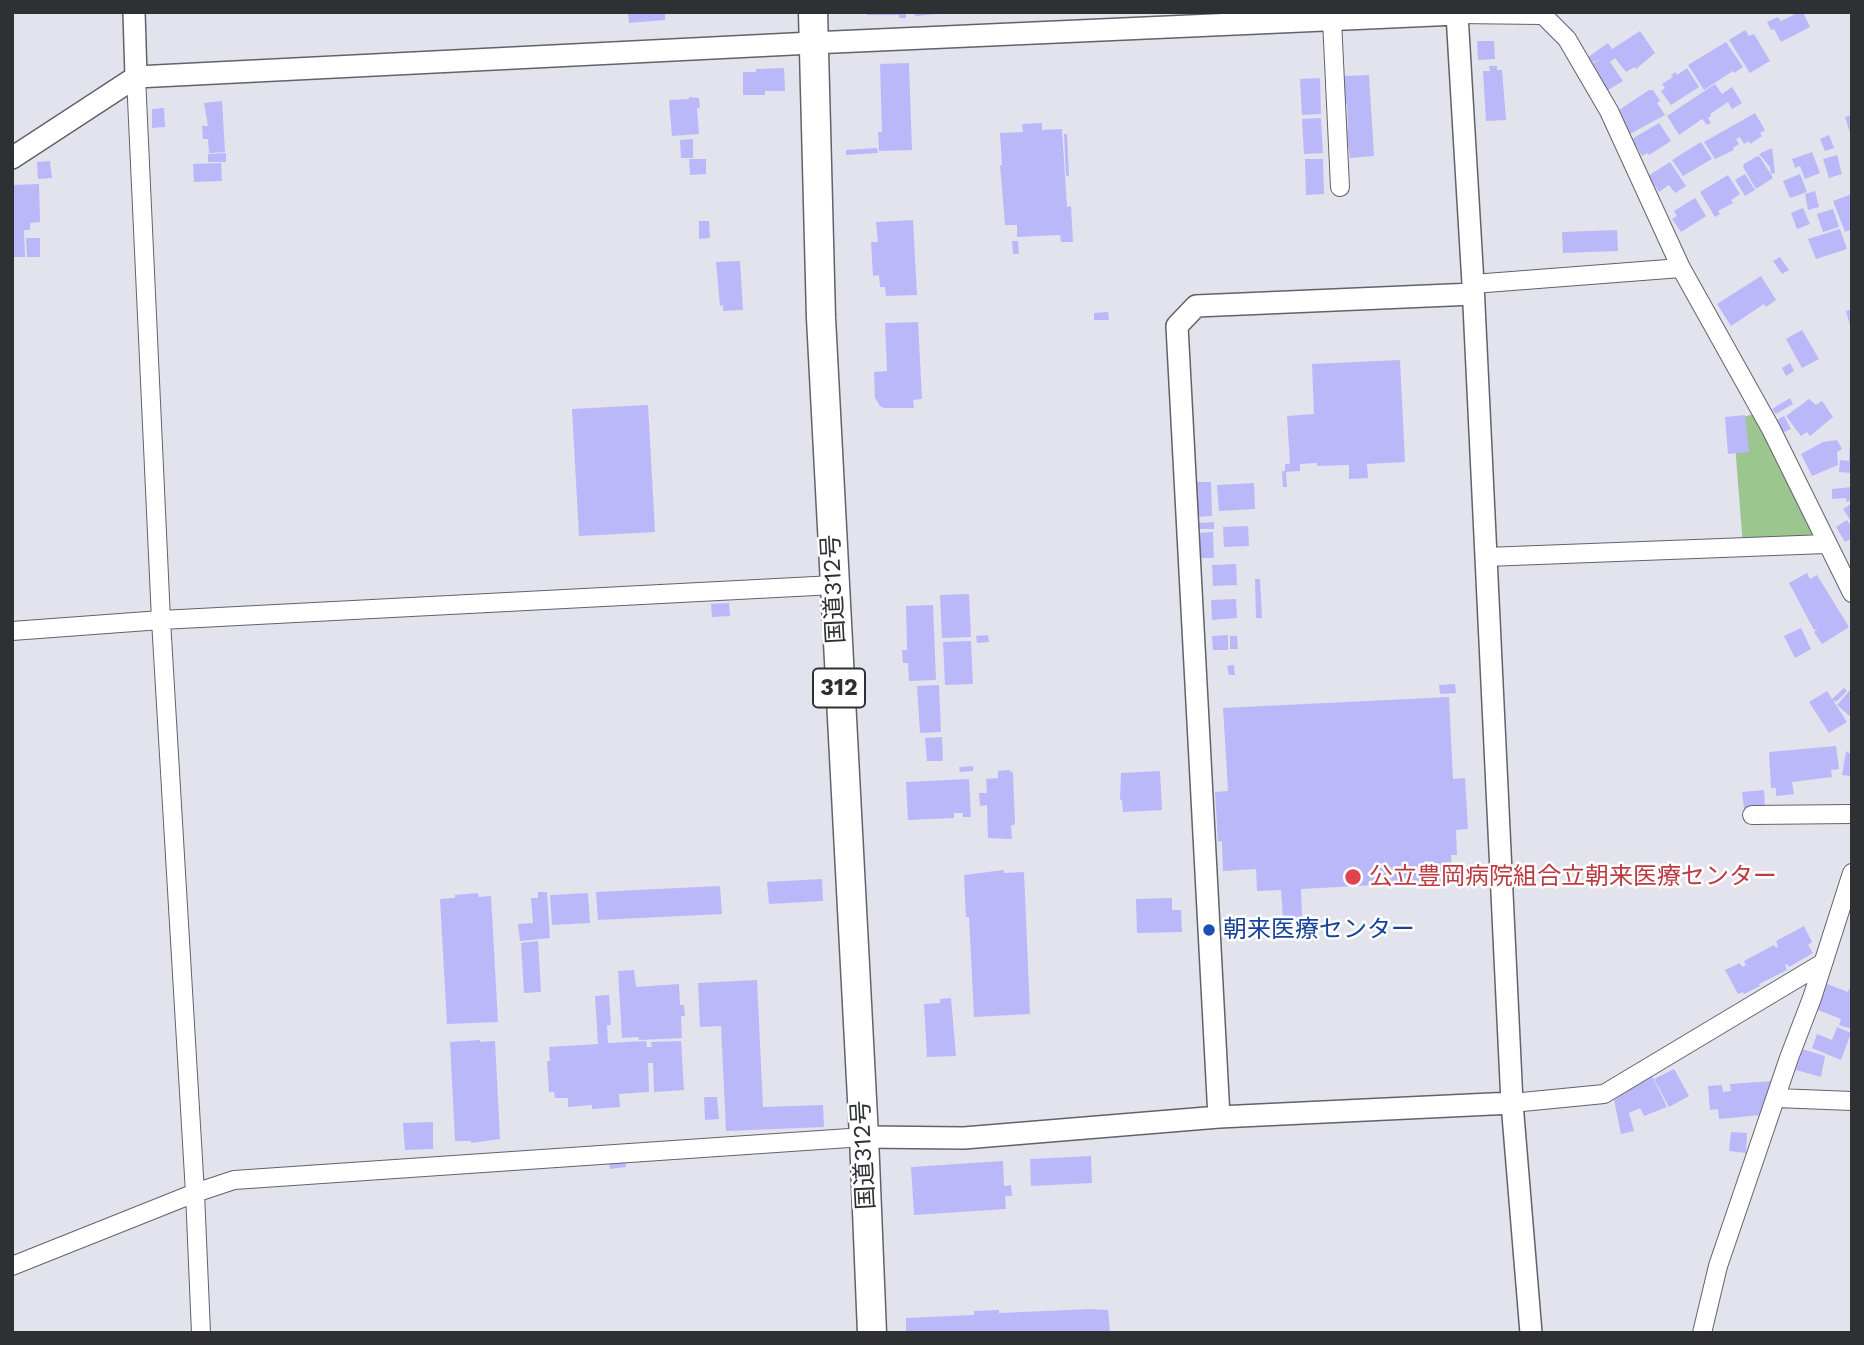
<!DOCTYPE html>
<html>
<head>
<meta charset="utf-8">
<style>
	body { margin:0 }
	#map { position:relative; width:1864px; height:1345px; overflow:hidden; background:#e2e3ed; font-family:"Work Sans",sans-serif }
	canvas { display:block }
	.frame { position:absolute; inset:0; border:14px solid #2f3033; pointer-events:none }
</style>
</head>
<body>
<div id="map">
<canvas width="1864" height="1345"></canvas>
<div class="frame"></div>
</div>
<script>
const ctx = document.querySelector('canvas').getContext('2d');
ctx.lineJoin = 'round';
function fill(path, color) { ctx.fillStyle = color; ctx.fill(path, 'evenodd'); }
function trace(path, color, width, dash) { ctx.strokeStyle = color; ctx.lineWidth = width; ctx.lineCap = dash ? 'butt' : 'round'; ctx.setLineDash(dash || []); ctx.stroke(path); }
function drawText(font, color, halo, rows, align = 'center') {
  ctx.font = font + ' "Work Sans","Noto Sans JP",sans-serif'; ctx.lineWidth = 5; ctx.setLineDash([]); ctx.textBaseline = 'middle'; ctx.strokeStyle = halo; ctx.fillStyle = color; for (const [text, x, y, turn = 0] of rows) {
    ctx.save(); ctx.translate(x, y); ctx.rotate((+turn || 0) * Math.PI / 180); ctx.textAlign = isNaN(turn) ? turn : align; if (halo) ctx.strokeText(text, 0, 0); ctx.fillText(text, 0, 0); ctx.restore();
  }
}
fill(new Path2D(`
	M1755,414L1826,544L1743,546L1733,419Z`), '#9cc68f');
fill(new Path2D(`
	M628,12H665V20L629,23Z
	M867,12H906V18H899V15H867Z
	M915,12H938V14L915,16Z
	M1799,12H1803L1810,27L1781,42L1774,29L1771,30L1767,22L1778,17L1781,21Z
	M1745,30L1749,36L1754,34L1770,61L1750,73L1729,40Z
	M1640,31L1655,53L1636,69L1635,67L1626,72L1615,58L1610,62L1623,81L1605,92L1589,66L1602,58L1588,65L1584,60L1608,43L1612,49Z
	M1477,41H1494L1495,59L1478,60Z
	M1726,42L1743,67L1734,73L1733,71L1704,90L1688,65Z
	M909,63L912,150L879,151L878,132H882L880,64Z
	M1489,66H1497V70H1502L1506,120L1486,121L1483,71H1490Z
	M784,68L785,91H765V95H743V72H756V69Z
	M1687,68L1699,87L1671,105L1661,91L1665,88L1662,84L1673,77L1671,75L1676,72L1677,75Z
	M1369,75L1374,156L1350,158L1346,130H1348L1347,104H1344L1345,76Z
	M1320,78L1321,114L1302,115L1300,79Z
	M1715,84L1722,94L1732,87L1742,103L1732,109L1728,102L1710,114L1711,116L1708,118L1711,123L1707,125L1702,119L1679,135L1667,116Z
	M1649,90H1653L1660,101L1657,103L1665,115L1630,134L1616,112Z
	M689,97L699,98L700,108H697L699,134L672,136L669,100L689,99Z
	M222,101L225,152L209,153L208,139H203L202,126H208L204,103Z
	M164,108L165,127L152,128V109Z
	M1755,113L1765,130L1760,133L1762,136L1750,144L1749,141L1744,144L1740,137L1736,139L1739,144L1733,148L1734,150L1715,159L1704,142Z
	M1852,115V136H1851L1845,117Z
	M1321,118L1323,153L1304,154L1302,119Z
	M1042,123V130L1062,129L1067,207L1071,206L1073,242H1061L1060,235L1017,237V225H1005L1000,165H1002L1000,133L1023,132L1022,124Z
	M1659,123L1671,141L1649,155L1647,153L1642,156L1632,139Z
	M1064,134H1067L1069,176H1066Z
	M1829,135L1834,148L1825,151L1820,139Z
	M693,139V158H681L680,140Z
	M1701,142L1712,159L1683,176L1672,160Z
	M877,148L878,153L846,155V150Z
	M1772,148L1775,173L1771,174L1770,167L1759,154Z
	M1812,152L1820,173L1805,179L1800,166L1795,168L1792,159Z
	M226,153V162H208V154Z
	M1837,155L1842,174L1829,178L1823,159Z
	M1757,156L1760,157L1773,178L1756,189L1743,167L1744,164Z
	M689,159H706V174L690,175Z
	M1305,159H1323L1324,194L1306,195Z
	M50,161L52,178L38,179L37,162Z
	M1670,162L1686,186L1675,193L1669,185L1659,192L1648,176Z
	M221,163L222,181L194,182L193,164Z
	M1745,174L1755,190L1745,196L1735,180Z
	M1800,174L1807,192L1790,198L1783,181Z
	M1728,175L1740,194L1731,200L1733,203L1718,211L1720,214L1715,217L1700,192Z
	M39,184L40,222L30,223V230H24L25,257H12V185Z
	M1815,191L1819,207L1808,210L1805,194Z
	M1852,194V229L1845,232L1833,201Z
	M1695,198L1706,216L1681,232L1672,219L1677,216L1674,211Z
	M1803,208L1810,224L1797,229L1791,213Z
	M1833,209L1839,227L1823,232L1817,214Z
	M913,220L917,295L886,296L885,287H880L879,275L873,276L871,242H878L876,222Z
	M699,221H709L710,238L699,239Z
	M1840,229L1847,249L1816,259L1808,239Z
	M1617,230L1618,251L1563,253L1562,232Z
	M26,238H40V257H27Z
	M1012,241H1018L1019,254H1013Z
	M1780,257L1789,270L1782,274L1773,261Z
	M740,261L743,310L723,311V305L720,306L716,262Z
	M1761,276L1776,300L1766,307L1764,304L1731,326L1717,304Z
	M1852,309V329H1851L1846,311Z
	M1108,312L1109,320H1094V313Z
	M918,322L922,399L913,400L914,408H884L880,406L875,398L874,372L887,371L885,323Z
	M1802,330L1819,359L1802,368L1786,339Z
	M1400,360L1405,462L1367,464L1368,478L1349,479V465L1317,466V463L1300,464V471L1286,472L1287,487H1283L1282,471H1285V464H1290L1287,416L1314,414L1312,364Z
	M1790,363L1794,371L1786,376L1782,368Z
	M1790,398L1793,404L1776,414L1772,409Z
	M1809,399L1816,405L1822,401L1833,417L1810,436L1807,432L1801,436L1786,416Z
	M648,405L655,532L579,536L572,409Z
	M1745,415L1749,452L1728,454L1725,417Z
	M1784,416L1791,429L1782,433L1775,421Z
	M1850,436L1852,437V473L1839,472L1840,460L1849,461Z
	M1837,440L1842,449L1837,452L1838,465L1812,476L1801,454L1823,442Z
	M1195,482H1211L1212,516L1196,517Z
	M1254,483L1255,509L1219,511L1217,485Z
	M1852,487L1851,500L1846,502V498L1832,499V489Z
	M1852,503V523L1843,509Z
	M1847,520L1852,528V538L1845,542L1836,527Z
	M1214,522V529H1200L1199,523Z
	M1248,526L1249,546L1224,547L1223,527Z
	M1213,532L1214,558H1199L1198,533Z
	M1236,564L1237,585L1213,586L1212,565Z
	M1807,573L1810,579L1817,575L1849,627L1822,644L1814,632L1818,628L1814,630L1789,583Z
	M1255,579H1260L1262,618H1256Z
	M969,594L971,637L942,638L940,595Z
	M1236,599L1237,618L1212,620L1211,600Z
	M729,603L730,616L712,617L711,604Z
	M933,605L936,680L909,681L908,663H903L902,650H907L906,606Z
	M1801,628L1811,649L1795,658L1784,636Z
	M988,635L989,642L977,643L976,636Z
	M1228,635V650H1213L1212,636Z
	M1230,636H1237L1238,649H1230Z
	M971,641L973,684L945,685L943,642Z
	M1234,665L1235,675H1229L1227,666Z
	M1455,684L1456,693L1440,694L1439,685Z
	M939,685L941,732L920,733L917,686Z
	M1844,688L1847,691L1836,702L1832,699Z
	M1852,688V718L1837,705Z
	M1827,691L1847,722L1829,733L1809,702Z
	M1449,697L1453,779L1465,778L1468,829L1456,830L1457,855H1451L1452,881L1301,889L1302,917L1283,918L1281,890L1257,891L1256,869L1223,871L1222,841L1218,842L1215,792L1228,791L1223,708Z
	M942,737L943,761H927L925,738Z
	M1836,746L1839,769L1831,770L1832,777L1792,782L1794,794L1776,796V788H1771L1769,752Z
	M1846,751L1852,755V776L1842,775Z
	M973,766V771L960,772L959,767Z
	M1009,770L1013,773L1015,824L1011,826L1012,839L988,838L987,805L980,806L979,793H987L986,779L998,778V771Z
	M1160,771L1162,810L1123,812L1122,800H1120L1121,773Z
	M969,779L971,817H963V813H954V818L908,820L906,782Z
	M1764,790L1765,807L1744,808L1742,792Z
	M1004,870V873L1024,872L1030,1014L974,1017L969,917H966L964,875Z
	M822,879L823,901L769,904L767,882Z
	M720,886L722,914L598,920L596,892Z
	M538,892H547L550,938L520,941L518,924L533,923L531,898H538Z
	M478,893L479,897L491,896L498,1022L447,1024L440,899L455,898V895Z
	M588,893L590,923L552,925L550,895Z
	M1172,898V910H1181L1182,932L1137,933L1136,899Z
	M1804,926L1812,942L1808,945L1813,953L1789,967L1787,964L1785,965L1787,970L1759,984L1760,986L1744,994L1743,992L1738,994L1725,970L1740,963L1742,967L1746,965L1744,961L1774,945L1776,948L1778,946L1776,941Z
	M538,941L541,992L524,993L521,943Z
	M634,970L636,987L679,984L680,1005H684L685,1016H681L682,1038L639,1040L638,1037L622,1038L618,971Z
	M757,980L763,1107L823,1105L824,1127L726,1131L721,1026L700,1027L698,983Z
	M1822,982L1848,992L1849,989L1852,990V1029L1839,1025L1841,1019L1813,1008Z
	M609,995L611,1025H607L608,1043L646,1041L647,1047H652L651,1042L681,1041L684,1090L654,1092L653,1063H648L649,1092L619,1094L620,1107L592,1109V1105L568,1107V1098H555L554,1092H549L547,1061H550L549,1047L598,1044L595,996Z
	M951,998L956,1056L927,1057L924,1004L940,1003V999Z
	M1837,1027L1851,1033L1841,1060L1812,1048L1817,1034L1832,1040Z
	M480,1040V1042L495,1041L500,1139L471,1143V1141H455L450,1042Z
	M1802,1049L1825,1056L1821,1077L1796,1070Z
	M1674,1069L1689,1096L1669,1107L1654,1079Z
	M1646,1076L1647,1079L1652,1076L1667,1107L1644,1116L1640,1108L1629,1113L1634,1131L1621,1134L1614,1100L1635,1086L1633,1084Z
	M1772,1081L1761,1115L1719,1119L1718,1109L1710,1110L1708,1086L1722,1085L1723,1092L1731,1091L1730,1084Z
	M704,1097H717L719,1119L705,1120Z
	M433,1122V1149L405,1150L403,1123Z
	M1731,1132L1747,1133L1746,1153L1729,1151Z
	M1091,1156L1092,1183L1031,1186L1030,1159Z
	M625,1159L626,1167L610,1169L609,1160Z
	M1003,1161L1004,1186L1011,1185L1012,1196H1005L1006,1209L914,1215L911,1167Z
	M1091,1309L1108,1310L1110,1333H906V1318L974,1315V1311L999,1310V1313Z`), '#bbb8fa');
const minor = new Path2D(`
	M1457,12V14L1542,15
	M1540,12L1567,39L1609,111L1681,268L1771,429L1852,593
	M1332,20L1340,187
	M136,77L161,620L195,1193L201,1333
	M1473,284L1681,268
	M1486,557L1826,544
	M12,631L161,620L834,585
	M1752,815L1852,814
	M1776,1098L1852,1101
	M1512,1103L1604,1094L1821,964
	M12,1266L195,1193L234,1180L864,1137
	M1702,1333L1718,1266L1789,1058L1812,998L1852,873`);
const tertiary = new Path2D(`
	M134,12L136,77
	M12,158L136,77L812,43L1457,14L1473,284L1512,1103L1531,1333
	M1219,1117L1177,326L1196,306L1473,294
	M864,1137L964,1138L1219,1117L1512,1103`);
const trunk = new Path2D(`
	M813,12L821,318L864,1137L872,1333`);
trace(minor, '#62626b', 20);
trace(tertiary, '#62626b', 24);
trace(trunk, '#62626b', 31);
trace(minor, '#fff', 18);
trace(tertiary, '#fff', 21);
trace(trunk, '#fff', 28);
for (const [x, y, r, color] of [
	[1353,877,9,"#e0444e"],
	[1209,930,7,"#1a4fb4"]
]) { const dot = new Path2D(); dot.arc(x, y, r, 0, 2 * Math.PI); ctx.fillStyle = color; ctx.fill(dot); trace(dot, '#fff', 2.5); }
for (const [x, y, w] of [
	[839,688,52]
]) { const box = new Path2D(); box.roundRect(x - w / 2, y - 19.5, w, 39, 5); ctx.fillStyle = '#fff'; ctx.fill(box); trace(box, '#2f3033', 2); }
drawText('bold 23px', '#2f3033', null, [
	["312",839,688]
]);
drawText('24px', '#2f3033', '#fff', [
	["国道312号",834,589,-93],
	["国道312号",864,1155,-93]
]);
drawText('24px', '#be3a42', '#fff', [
	["公立豊岡病院組合立朝来医療センター",1369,877]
], 'left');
drawText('24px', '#164399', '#fff', [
	["朝来医療センター",1223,930]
], 'left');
</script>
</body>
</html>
